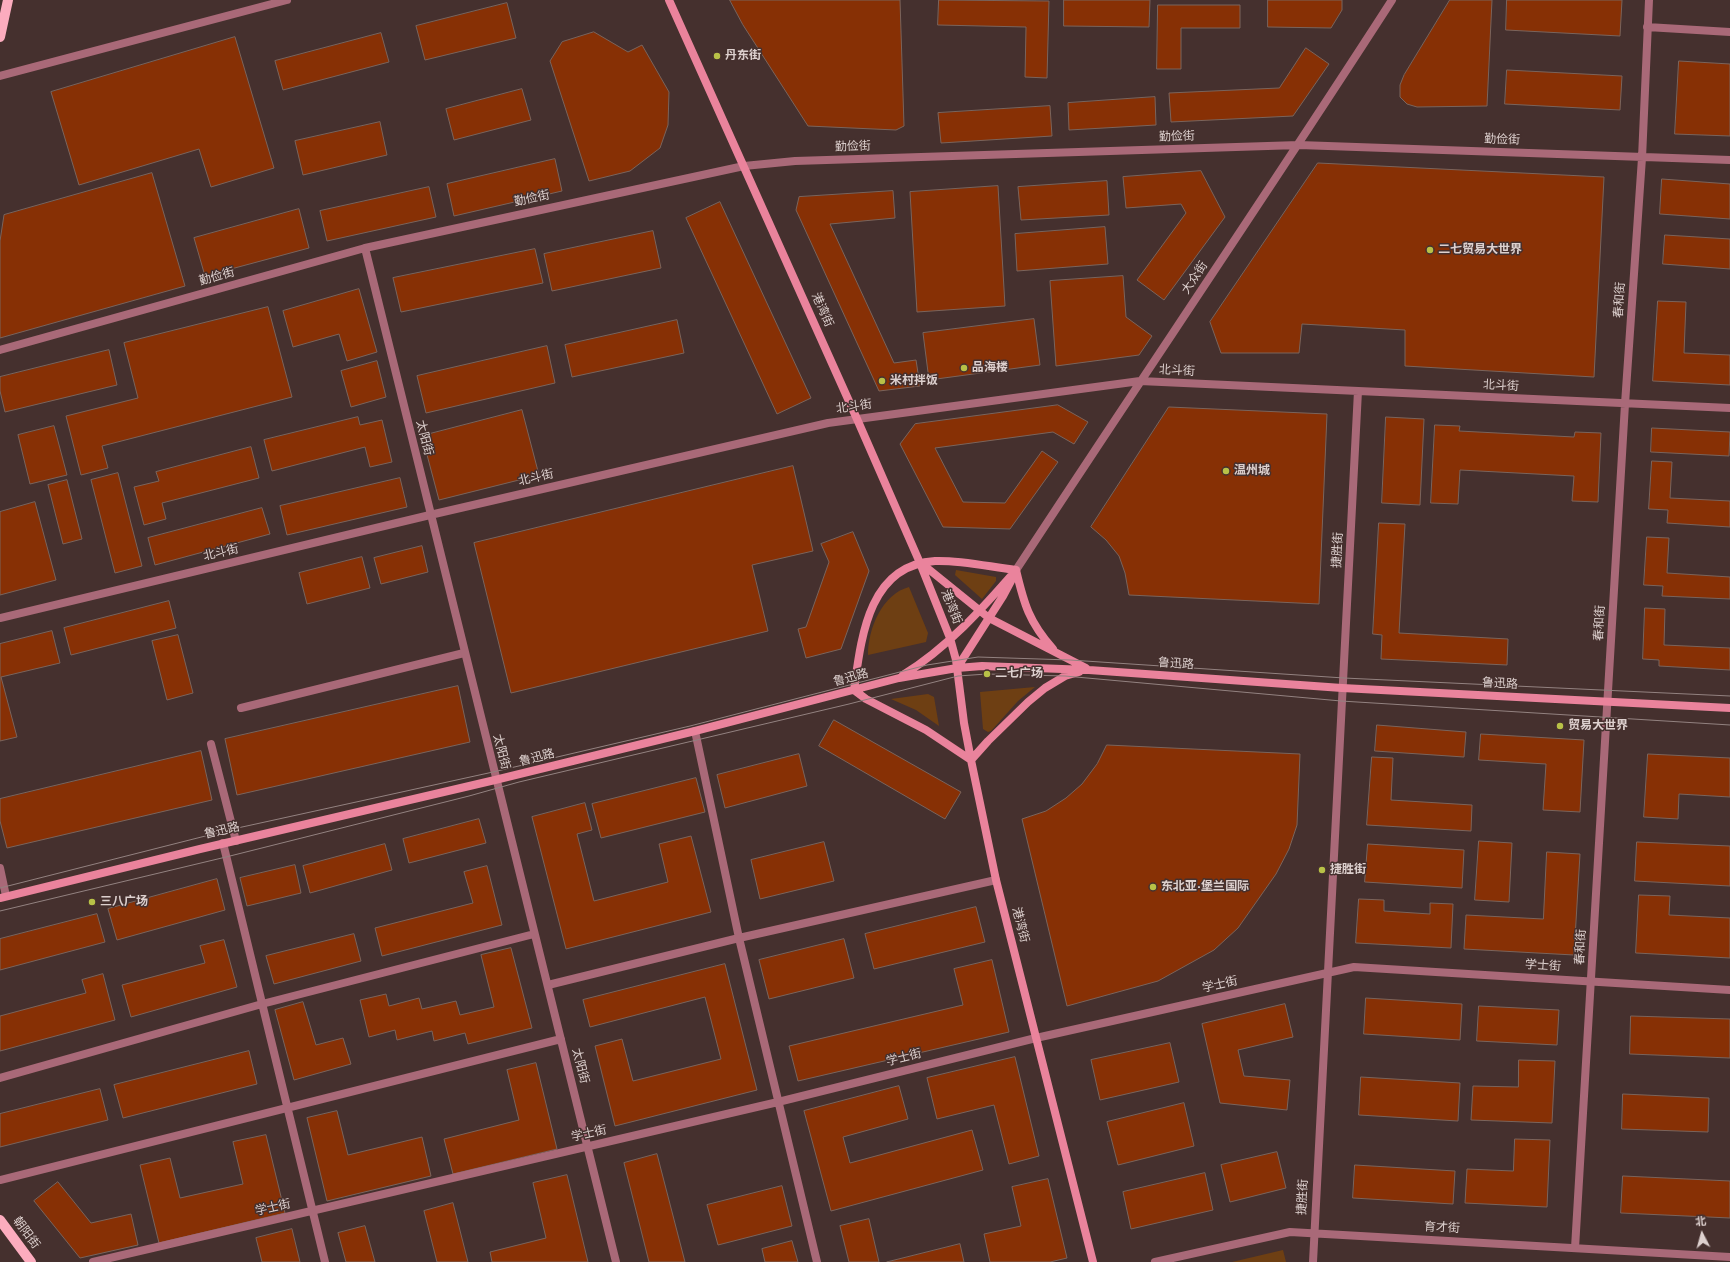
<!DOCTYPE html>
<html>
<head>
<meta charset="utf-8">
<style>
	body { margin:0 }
	#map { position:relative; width:1730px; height:1262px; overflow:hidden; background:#45302e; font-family:Signika,"Noto Sans SC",sans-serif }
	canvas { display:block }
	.north { position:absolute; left:1682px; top:1214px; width:40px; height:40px; -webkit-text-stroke:3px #45302e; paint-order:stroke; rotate:354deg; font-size:11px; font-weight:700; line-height:16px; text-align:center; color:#ddd0ce }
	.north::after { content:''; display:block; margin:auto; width:14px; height:18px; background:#ddd0ce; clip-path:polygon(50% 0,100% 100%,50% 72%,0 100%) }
</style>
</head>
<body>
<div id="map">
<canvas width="1730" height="1262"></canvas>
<div class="north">北</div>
</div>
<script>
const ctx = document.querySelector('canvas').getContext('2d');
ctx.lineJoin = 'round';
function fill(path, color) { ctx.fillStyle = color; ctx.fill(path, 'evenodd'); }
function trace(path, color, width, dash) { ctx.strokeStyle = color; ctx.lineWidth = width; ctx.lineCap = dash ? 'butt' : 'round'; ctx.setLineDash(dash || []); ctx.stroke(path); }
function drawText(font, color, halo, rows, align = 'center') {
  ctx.font = font + ' Signika,"Noto Sans SC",sans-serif'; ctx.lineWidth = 3; ctx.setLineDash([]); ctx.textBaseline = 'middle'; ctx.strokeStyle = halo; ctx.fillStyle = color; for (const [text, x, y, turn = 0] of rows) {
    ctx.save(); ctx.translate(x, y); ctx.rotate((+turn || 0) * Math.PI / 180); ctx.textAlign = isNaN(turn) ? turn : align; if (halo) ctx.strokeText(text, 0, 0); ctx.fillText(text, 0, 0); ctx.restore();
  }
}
fill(new Path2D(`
	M956,570L996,577V581L982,599L955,575Z
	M909,587L928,633L926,642L868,655C868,629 882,594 909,587Z
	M1035,687L1018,701L991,731L988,732L983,729L980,692Z
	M928,694L934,697L939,726L916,710L891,699Z
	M1283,1250L1286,1262H1232Z`), '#6e3f13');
const building = new Path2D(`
	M730,0H900L904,126L896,130L808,126L743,25Z
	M939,0L1049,1L1047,78L1025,77L1026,27L938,25Z
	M1064,0H1150L1149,27L1064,26Z
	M1268,0H1342V10L1331,28L1268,27Z
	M1450,0H1492L1487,106L1417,107L1407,104L1400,97V85L1404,75Z
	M1507,0H1622L1620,36L1506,30Z
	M507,3L516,38L425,60L416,26Z
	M1158,5H1240V28H1181V69H1157Z
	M594,32L628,52L642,45L669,92L668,125L660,148L630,171L589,181L550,61L562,42Z
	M381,33L389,62L283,90L275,61Z
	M235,37L274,168L211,187L199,149L79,185L51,92Z
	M1306,48L1329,64L1293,116L1171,122L1169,93L1279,88Z
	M1679,61L1730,64V136L1675,134Z
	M1507,70L1622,76L1620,110L1505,104Z
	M522,89L531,120L454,140L446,109Z
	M1155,97L1156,125L1069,130L1068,103Z
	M1050,106L1052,136L941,143L938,113Z
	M380,122L387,155L303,175L295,141Z
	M555,159L562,191L454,216L447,184Z
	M1318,163L1604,177L1594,377L1405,366V330L1302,324L1299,353H1221L1210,322Z
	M1201,171L1225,217L1164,300L1137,280L1186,213L1181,204L1126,208L1123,177Z
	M152,173L185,286L0,338V241L4,215Z
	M1662,179L1730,184V219L1660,214Z
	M1107,181L1109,215L1021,220L1018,187Z
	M998,186L1005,306L917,312L910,192Z
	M429,187L436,217L327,241L320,211Z
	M893,191L895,218L830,224L894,363L916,360L920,386L879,391L796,210L799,197Z
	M720,202L811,398L777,414L686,218Z
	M299,209L309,248L205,276L194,238Z
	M1105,227L1108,264L1017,271L1015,234Z
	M653,231L661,268L552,291L544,254Z
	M1665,235L1730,239V269L1663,264Z
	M535,249L543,283L401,312L393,278Z
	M1123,276L1126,317L1152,336L1139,355L1056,366L1050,281Z
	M359,289L377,352L347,361L339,334L293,347L283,311Z
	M1658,301L1686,302L1684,353L1730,355V385L1653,381Z
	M268,307L292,397L102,446L108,468L81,475L66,416L138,398L124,343Z
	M1034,319L1040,365L929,380L923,333Z
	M677,320L684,353L572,377L565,345Z
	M547,346L555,383L426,413L417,376Z
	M109,350L117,385L5,412L0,391V377Z
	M377,361L386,397L351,407L341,371Z
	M1058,405L1088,422L1074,444L1053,432L935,448L963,502L1005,503L1042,451L1058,462L1010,529L943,527L900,444L915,424Z
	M1169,407L1327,414L1319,604L1129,595L1125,573L1119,556L1106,540L1091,527Z
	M522,410L539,475L439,500L422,436Z
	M358,417L360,425L382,420L392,462L370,467L365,447L272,471L264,440Z
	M1386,417L1424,419L1420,505L1382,503Z
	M1435,425L1460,426L1459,431L1574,437L1575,432L1601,433L1598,502L1572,501L1574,476L1460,470L1458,504L1431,503Z
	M54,426L67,475L30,484L18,435Z
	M1652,428L1730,432L1729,456L1651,452Z
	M251,447L259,478L162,503L166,519L144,525L134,487L159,481L156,472Z
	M1652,461L1672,462L1670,498L1730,501V527L1667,523L1668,510L1649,509Z
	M793,466L813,551L752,565L768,631L511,693L474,543Z
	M118,473L142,566L115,573L91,480Z
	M400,478L407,507L287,535L280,506Z
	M67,480L82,539L63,544L48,485Z
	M35,502L56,580L0,595V512Z
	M262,508L270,534L155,565L148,538Z
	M1379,523L1405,524L1399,633L1508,639L1507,665L1381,659L1382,635L1373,634Z
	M853,532L869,571L841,649L806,658L798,629L806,627L829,562L821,544Z
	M1647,537L1669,538L1667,573L1730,577V599L1662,596L1663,586L1644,585Z
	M422,546L428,572L381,584L374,558Z
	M362,557L370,588L307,604L299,573Z
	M169,601L176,628L71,655L64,628Z
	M1645,608L1665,609L1664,645L1730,648V670L1659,666V660L1643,659Z
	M52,631L60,663L1,677L17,737L0,741V644Z
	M178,635L193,693L167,700L152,641Z
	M458,686L470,742L237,795L225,739Z
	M834,720L961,792L945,819L819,746Z
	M1377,725L1466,732L1464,757L1375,751Z
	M1481,734L1584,740L1580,812L1543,810L1546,764L1479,760Z
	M1107,745L1300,754L1297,825L1289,849L1276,874L1238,928L1214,950L1158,981L1067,1006L1022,819L1046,811L1066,798L1082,784L1097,764Z
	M201,751L212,800L7,848L0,821V799Z
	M799,754L807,786L725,808L717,775Z
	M1648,754L1730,758V797L1679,794L1678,819L1644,817Z
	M1372,757L1393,758L1391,800L1472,805L1471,831L1367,825Z
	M696,778L705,812L601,838L592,804Z
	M585,803L592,830L577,834L594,901L668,882L659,844L691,836L711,912L566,949L532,817Z
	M479,819L486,843L409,863L403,839Z
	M1479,841L1512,843L1509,902L1475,900Z
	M824,842L834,881L760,899L751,860Z
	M1637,842L1730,846V886L1635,881Z
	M385,844L392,870L310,893L303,866Z
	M1368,844L1464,850L1462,888L1365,882Z
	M1547,852L1580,854L1574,955L1464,949L1466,915L1543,919Z
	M295,865L301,893L247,906L240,878Z
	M487,866L502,925L382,956L375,928L473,903L464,872Z
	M217,879L225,910L117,940L108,909Z
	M1639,895L1670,896L1669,915L1730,918V958L1636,953Z
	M1359,899L1384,900V911L1430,914V903L1453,904L1451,948L1356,943Z
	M976,907L985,942L874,969L865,934Z
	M97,914L105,942L0,970V939Z
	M354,934L361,961L274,984L266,956Z
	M844,939L854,978L769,999L759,960Z
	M224,940L237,987L131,1017L122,985L205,963L200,946Z
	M511,948L532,1028L468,1044L465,1033L434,1041L432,1031L397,1040L395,1030L369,1037L360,1000L386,994L389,1006L419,998L422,1009L456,1001L460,1015L494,1007L481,955Z
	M992,960L1009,1032L798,1081L789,1046L963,1005L954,969Z
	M725,964L757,1090L615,1126L595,1046L622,1039L633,1081L721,1059L705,997L590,1027L583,1000Z
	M103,974L115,1020L0,1051V1016L86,993L82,980Z
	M1366,998L1462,1004L1460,1040L1364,1034Z
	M303,1002L316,1045L343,1038L351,1064L294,1080L275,1010Z
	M1285,1004L1293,1037L1238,1050L1244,1076L1290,1080L1287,1110L1220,1103L1202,1024Z
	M1479,1006L1559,1010L1557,1045L1477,1041Z
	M1631,1016L1730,1019V1058L1630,1054Z
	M1170,1043L1179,1082L1100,1100L1091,1060Z
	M249,1051L257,1084L123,1118L114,1085Z
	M1015,1057L1039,1156L1009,1164L994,1105L937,1119L927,1078Z
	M1519,1060L1555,1061L1552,1123L1471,1120L1473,1086L1518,1087Z
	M536,1063L557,1149L453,1174L444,1139L519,1120L507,1070Z
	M1361,1077L1460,1083L1458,1121L1359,1115Z
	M899,1086L908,1119L843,1137L850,1163L972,1130L983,1170L831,1211L804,1111Z
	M100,1089L108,1120L0,1147V1114Z
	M1623,1094L1709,1098L1708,1132L1622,1129Z
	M1184,1103L1194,1146L1118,1165L1107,1122Z
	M337,1111L348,1155L422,1137L431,1176L327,1201L307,1118Z
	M266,1135L285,1213L159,1243L140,1165L170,1158L180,1198L243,1184L233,1142Z
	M1515,1139L1550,1140L1547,1207L1465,1203L1467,1169L1513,1171Z
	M1277,1152L1286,1188L1230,1202L1221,1165Z
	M657,1154L685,1262H649L624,1163Z
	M1355,1165L1455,1171L1453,1204L1353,1198Z
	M1205,1173L1213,1210L1131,1229L1123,1192Z
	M567,1175L588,1262H492L490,1252L546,1238L533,1183Z
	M1623,1176L1730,1181V1218L1621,1213Z
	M1048,1179L1067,1258L1050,1262H990L984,1234L1021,1226L1012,1187Z
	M58,1182L91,1223L131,1214L138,1245L80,1258L34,1201Z
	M782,1186L792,1226L718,1245L707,1205Z
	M453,1203L468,1262H437L424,1211Z
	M869,1219L879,1262H849L840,1226Z
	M365,1226L375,1262H346L338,1233Z
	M292,1229L300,1262H262L256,1238Z
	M792,1241L798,1262H765L762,1249Z
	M960,1244L964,1262H887Z`);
fill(building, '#873005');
trace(building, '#7a645c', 1);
trace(new Path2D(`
	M0,76L287,0
	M241,708L464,653`), '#a96978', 8);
trace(new Path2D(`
	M1647,27L1730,32
	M365,248L616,1262
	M0,350L365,248L744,166L795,161L1299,145L1730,160
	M1016,570C1141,379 1269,191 1392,0
	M0,618L430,515L828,423L1140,381L1730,408
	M695,731L739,938L817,1262
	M211,744L236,841
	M223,843L325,1262
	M0,868L6,896
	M548,985L739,938L996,880
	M0,1078L262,1004L534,934
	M0,1180L561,1039
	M1575,1248L1625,404L1642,158L1649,0
	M93,1262L778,1102L1036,1038L1354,967L1730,990
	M1155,1262L1290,1232L1730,1257
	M1313,1262L1358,391`), '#a96978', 8);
trace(new Path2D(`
	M669,0L857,419L920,563L950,638L956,660L964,723L971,760L996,880L1093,1262
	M921,563L989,618L1086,668
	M1016,570C1024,604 1029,622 1053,649
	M957,668L1003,596L1011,581
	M903,675C947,648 983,608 1016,570
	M971,760L926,730L866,699L854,690C861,639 868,565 935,561C962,560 990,567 1016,570
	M971,760L988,741L1028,702L1045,688L1065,676L1079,672
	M0,898L200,849L495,780L695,731L899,678L957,668L982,666L1089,670L1342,688L1730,708`), '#ea839c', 8);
trace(new Path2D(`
	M0,37L8,0
	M0,1220L31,1262`), '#fcacbe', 10);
trace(new Path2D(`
	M0,888L233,829L493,772L690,726L927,665L978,657L1070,660L1344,678L1730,696
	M0,911L226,857L469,796L519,782L849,704L958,676L987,674L1065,676L1341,701L1730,725`), '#938280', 1);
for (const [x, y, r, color] of [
	[717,56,4,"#b8c147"],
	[1430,250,4,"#b8c147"],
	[964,368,4,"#b8c147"],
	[882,381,4,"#b8c147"],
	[1226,471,4,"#b8c147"],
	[987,674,4,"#b8c147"],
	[1560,726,4,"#b8c147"],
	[1322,870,4,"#b8c147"],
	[1153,887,4,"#b8c147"],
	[92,902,4,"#b8c147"]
]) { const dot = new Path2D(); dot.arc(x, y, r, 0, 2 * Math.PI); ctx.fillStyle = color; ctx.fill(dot); trace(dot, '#45302e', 1.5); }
drawText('bold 12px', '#ddd0ce', '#45302e', [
	["丹东街",725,56],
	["二七贸易大世界",1438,250],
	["品海楼",972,368],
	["米村拌饭",890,381],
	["温州城",1234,471],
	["二七广场",995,674],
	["贸易大世界",1568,726],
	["捷胜街",1330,870],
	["东北亚·堡兰国际",1161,887],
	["三八广场",100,902]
], 'left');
drawText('12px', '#ddd0ce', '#45302e', [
	["勤俭街",1177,137,-2],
	["勤俭街",1502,140,2],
	["勤俭街",853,147,-2],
	["勤俭街",532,199,-12],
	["勤俭街",217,277,-16],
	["大众街",1195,278,-56],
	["春和街",1620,300,-86],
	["港湾街",822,310,66],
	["北斗街",1177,371,3],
	["北斗街",1501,386,3],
	["北斗街",854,407,-8],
	["太阳街",424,438,76],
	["北斗街",536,478,-13],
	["捷胜街",1338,550,-87],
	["北斗街",221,553,-13],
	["港湾街",951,607,68],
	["春和街",1600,623,-87],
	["鲁迅路",1176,664,4],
	["鲁迅路",851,678,-15],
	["鲁迅路",1500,684,3],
	["太阳街",501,752,76],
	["鲁迅路",537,758,-14],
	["鲁迅路",222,831,-13],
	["港湾街",1020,925,76],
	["春和街",1581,947,-87],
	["学士街",1543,966,4],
	["学士街",1220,985,-13],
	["学士街",904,1058,-14],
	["太阳街",580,1066,76],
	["学士街",589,1134,-13],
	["捷胜街",1303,1197,-87],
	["学士街",273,1208,-13],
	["育才街",1442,1228,3],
	["朝阳街",26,1233,53]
]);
</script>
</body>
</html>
